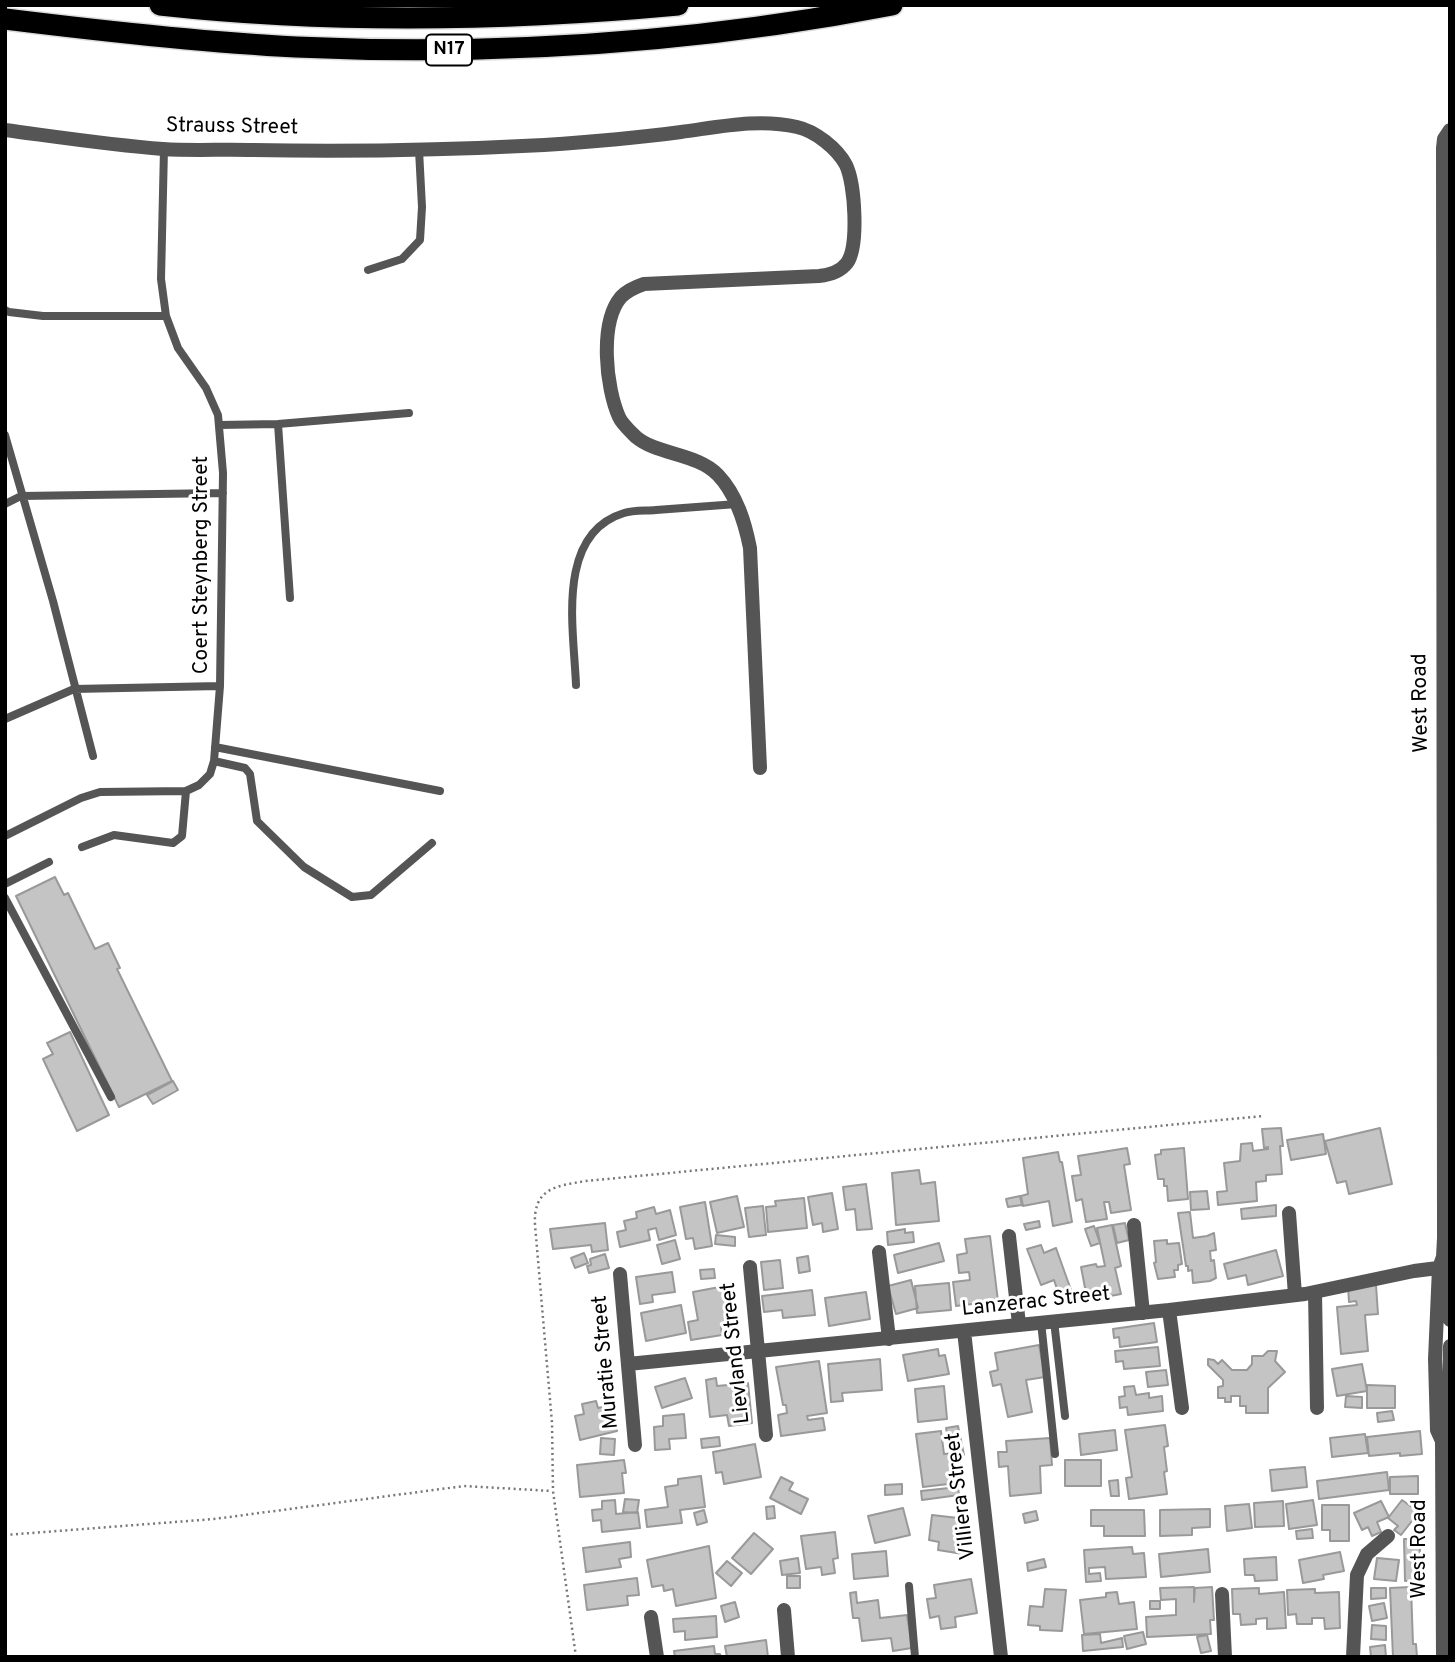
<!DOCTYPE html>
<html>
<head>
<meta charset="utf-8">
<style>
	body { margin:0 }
	#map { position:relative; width:1455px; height:1662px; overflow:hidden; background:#fff; font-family:Overpass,sans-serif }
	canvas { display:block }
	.frame { position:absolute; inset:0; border:7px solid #000; pointer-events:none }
</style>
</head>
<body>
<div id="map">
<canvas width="1455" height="1662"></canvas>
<div class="frame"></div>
</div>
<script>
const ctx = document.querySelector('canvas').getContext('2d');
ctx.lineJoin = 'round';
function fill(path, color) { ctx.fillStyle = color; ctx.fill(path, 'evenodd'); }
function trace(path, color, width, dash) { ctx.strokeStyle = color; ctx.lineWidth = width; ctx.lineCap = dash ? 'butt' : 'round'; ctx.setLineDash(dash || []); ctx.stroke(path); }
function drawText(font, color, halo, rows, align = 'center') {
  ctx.font = font + ' Overpass,sans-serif'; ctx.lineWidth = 6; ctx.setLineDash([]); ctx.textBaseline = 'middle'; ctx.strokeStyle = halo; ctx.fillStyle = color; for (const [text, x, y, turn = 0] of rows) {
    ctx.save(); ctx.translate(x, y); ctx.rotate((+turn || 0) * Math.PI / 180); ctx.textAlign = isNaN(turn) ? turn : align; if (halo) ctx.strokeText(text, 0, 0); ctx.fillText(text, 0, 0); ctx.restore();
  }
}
const building = new Path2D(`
	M55,877L64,895L68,893L95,949L108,943L120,968L117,969L172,1081L119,1107L16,896Z
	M70,1032L109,1115L77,1131L43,1059L53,1054L47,1043Z
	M173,1081L178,1090L153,1104L147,1095Z
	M1281,1128L1283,1146H1280L1282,1174L1266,1175V1181L1256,1182L1257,1201L1218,1205L1217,1192L1227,1191L1224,1163L1240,1161L1241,1144L1252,1143L1253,1151L1268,1149V1147L1264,1148L1262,1129Z
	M1380,1128L1392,1184L1349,1194L1346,1181L1337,1183L1325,1141Z
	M1323,1134L1326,1154L1291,1160L1287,1140Z
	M1127,1148L1130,1164L1124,1165L1131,1210L1111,1213L1109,1202H1104L1107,1219L1086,1222L1082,1199L1076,1201L1072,1176L1081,1175L1078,1156Z
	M1184,1148L1188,1199L1168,1201L1167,1186H1164V1179H1158L1155,1155L1161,1154V1150Z
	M1058,1152L1060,1162H1062L1072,1222L1053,1226L1049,1201L1023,1206L1021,1196L1028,1194L1023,1158Z
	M919,1170L921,1184L935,1182L939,1221L896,1225L892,1173Z
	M866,1184L872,1229L857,1230L855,1209L846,1210L843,1187Z
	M1207,1191L1209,1209L1191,1210L1190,1192Z
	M832,1193L838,1229L823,1232L822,1223L813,1225L808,1197Z
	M737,1196L744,1227L717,1233L710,1202Z
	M1020,1196L1022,1205L1008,1207L1006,1199Z
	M804,1198L807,1228L768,1232L766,1207L776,1206L775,1201Z
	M705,1202L712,1246L695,1249L693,1238L686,1239L680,1207Z
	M1276,1205V1216L1242,1219L1241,1209Z
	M763,1206L766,1235L749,1237L745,1208Z
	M654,1207L656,1214L670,1210L676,1235L659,1240L656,1228L648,1230L650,1240L620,1247L617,1232L626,1230L624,1221L637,1218L636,1212Z
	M1190,1212L1193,1238L1207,1236L1214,1233L1216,1250L1210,1251L1211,1261L1214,1260L1216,1278L1210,1281L1193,1283L1192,1270L1188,1271V1266H1186L1178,1213Z
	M1039,1221L1040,1227L1026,1230L1024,1224Z
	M605,1223L608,1250L592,1252L591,1245L553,1249L550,1229Z
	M1125,1223L1129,1240L1117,1243L1113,1225Z
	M1112,1225L1121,1266L1115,1268L1121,1294L1100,1298L1099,1291L1086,1293L1081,1267L1096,1264L1097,1267L1105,1266L1097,1228Z
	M1094,1226L1100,1243L1091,1246L1085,1229Z
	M905,1229V1233L913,1232L914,1242L888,1245L887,1232Z
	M716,1235L735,1237V1246L715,1244Z
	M990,1236L998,1301L956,1306L953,1282L970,1280L969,1272L959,1273L957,1255L967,1253L965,1239Z
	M675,1240L680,1259L662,1264L657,1245Z
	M1167,1240V1244L1179,1243L1182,1264L1178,1265V1270H1174L1175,1277L1158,1279L1154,1263L1156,1262L1154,1241Z
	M939,1243L944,1261L898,1273L894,1255Z
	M1041,1245L1044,1253L1056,1248L1071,1290L1059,1295L1054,1280L1041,1285L1027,1249Z
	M1276,1250L1283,1276L1248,1285L1246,1275L1228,1279L1224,1264Z
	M584,1253L588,1263L575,1268L571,1258Z
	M605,1254L609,1268L589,1273L587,1266L591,1265L590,1259Z
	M808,1256L810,1271L799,1273L797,1258Z
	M780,1260L783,1288L764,1290L761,1262Z
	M714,1269L715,1278L701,1279L700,1270Z
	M672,1272L675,1292L652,1295L653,1302L640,1304L636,1277Z
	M911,1280L918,1308L896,1314L888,1286Z
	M949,1283L951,1310L917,1313L915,1286Z
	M730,1285L737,1324L721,1327L722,1335L691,1340L688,1322L698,1320L693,1292Z
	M1376,1285L1378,1314L1365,1315L1368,1351L1341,1354L1337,1307L1357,1305L1356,1301L1349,1302L1348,1287Z
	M812,1290L815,1315L783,1318L782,1310L764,1312L762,1296Z
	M866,1292L870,1319L829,1326L825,1298Z
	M681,1305L686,1333L646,1341L641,1313Z
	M1154,1323L1157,1342L1120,1347L1119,1337L1114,1338L1113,1329Z
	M1039,1345L1045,1377L1026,1380L1032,1412L1008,1417L1001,1384L993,1386L990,1372L998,1370L995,1353Z
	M1158,1347L1160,1366L1124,1369L1123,1361L1116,1362L1115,1351Z
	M938,1349L939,1356L945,1355L949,1374L908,1381L903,1355Z
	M1268,1351H1277L1275,1361L1285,1372L1268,1388V1413H1246V1406H1240V1396H1231V1402H1225V1398H1218V1387L1223,1386V1380L1208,1365V1359L1214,1360L1218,1364L1222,1360L1232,1370H1247L1252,1364V1356H1263Z
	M880,1359L882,1390L842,1393L843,1401L831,1402L828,1364Z
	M819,1361L827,1413L807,1416L808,1420L823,1418L825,1430L781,1436L778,1415L787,1413L786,1405H783L776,1367Z
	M1362,1364L1367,1391L1337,1396L1332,1369Z
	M1166,1370L1168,1385L1148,1387L1146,1372Z
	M685,1378L692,1398L662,1408L655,1387Z
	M716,1378L717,1386L748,1383L752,1423L729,1426L727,1415L710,1417L706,1380Z
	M1367,1385L1395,1386V1408H1367Z
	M944,1386L947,1419L918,1422L915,1389Z
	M1134,1386L1136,1395L1149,1393V1398L1162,1396L1163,1411L1128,1415L1127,1407L1120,1408L1119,1397L1125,1396L1124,1387Z
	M1346,1396L1362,1397V1408L1345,1407Z
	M596,1401L598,1408L612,1405L617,1431L580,1440L575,1416L584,1414L582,1404Z
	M1392,1411L1394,1420L1378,1422L1377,1413Z
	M684,1414L686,1438L669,1439L670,1449L655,1450L654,1427L663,1426V1416Z
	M1165,1425L1168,1446L1164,1447L1167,1471L1164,1472L1167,1494L1129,1499L1126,1478L1132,1477L1125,1430Z
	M958,1426L964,1455L952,1458L946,1428Z
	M1115,1430L1117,1450L1081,1455L1079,1434Z
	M941,1431L944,1454L954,1453L957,1483L923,1487L916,1434Z
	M1420,1431L1422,1454L1400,1456V1453L1369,1456L1367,1437Z
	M1365,1434L1368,1453L1332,1457L1330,1438Z
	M719,1437L720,1446L702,1448L701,1439Z
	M601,1438L615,1439L614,1455L600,1454Z
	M1050,1438L1052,1465L1040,1466L1041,1493L1010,1496L1008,1466L999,1467L998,1452H1007L1006,1441Z
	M755,1444L761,1477L724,1484L722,1472L716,1473L713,1452Z
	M624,1460L626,1473H622L624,1493L580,1497L577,1465Z
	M1065,1460H1101V1486H1065Z
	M1305,1467L1307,1487L1272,1491L1270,1470Z
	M1387,1472L1389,1490L1319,1499L1317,1481Z
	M701,1476L705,1507L680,1510L682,1523L647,1527L645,1510L668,1507L665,1487L678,1485V1479Z
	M1418,1476V1494H1390V1477Z
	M781,1477L793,1483L789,1490L808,1499L801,1514L770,1498Z
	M1118,1480L1119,1496H1111L1109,1481Z
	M902,1484V1494L885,1495V1485Z
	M958,1487L959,1495L922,1500L921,1491Z
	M625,1499L639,1500L637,1513L623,1512Z
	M615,1500L616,1514L638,1512L640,1528L602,1532L601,1520L593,1521L592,1510L602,1509V1501Z
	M1313,1500L1317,1525L1289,1529L1286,1504Z
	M1402,1500L1419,1512L1401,1535L1394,1530L1398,1526L1388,1518Z
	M1283,1501L1284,1526L1255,1527L1254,1503Z
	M1381,1501L1389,1517L1377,1522L1381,1532L1372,1536L1368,1527L1362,1530L1354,1513Z
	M1249,1504L1252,1528L1227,1531L1225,1506Z
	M1322,1505H1349V1541H1330V1530H1322Z
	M774,1506L775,1518L767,1519L766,1507Z
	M903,1508L910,1535L875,1543L868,1516Z
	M1210,1509V1527L1192,1528V1535L1160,1536V1510Z
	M704,1510L707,1522L697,1525L694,1513Z
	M1091,1510H1144L1145,1536H1104V1526H1091Z
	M1036,1511L1038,1520L1025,1523L1023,1514Z
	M932,1515L967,1519L963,1554L938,1550L939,1542L929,1540Z
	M1312,1529L1313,1538L1297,1539L1296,1531Z
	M835,1532L838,1558L833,1559L835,1573L822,1575L821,1567L806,1569L801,1536Z
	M754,1533L773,1549L751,1574L732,1558Z
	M1404,1539H1420V1581H1405Z
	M630,1542L631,1557L619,1559L621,1567L586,1572L583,1548Z
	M709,1546L716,1598L676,1606L673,1589L664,1591L663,1585L652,1587L647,1560Z
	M1132,1547L1133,1554L1144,1553L1146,1577L1106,1579L1105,1567L1089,1568V1574L1100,1573L1101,1581L1086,1582L1084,1550Z
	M1208,1549L1210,1572L1161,1577L1159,1554Z
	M886,1551L888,1576L854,1579L852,1554Z
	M1340,1552L1344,1571L1323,1575L1324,1579L1303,1583L1299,1560Z
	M1276,1557L1277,1580L1255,1581L1254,1575H1245L1244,1559Z
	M798,1558L800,1573L782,1575L780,1561Z
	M1377,1558L1399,1560L1396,1581L1374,1579Z
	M1044,1559L1046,1567L1028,1571L1027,1563Z
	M727,1561L742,1573L731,1586L716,1573Z
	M787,1576H800V1588H787Z
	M637,1578L639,1595L627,1596L628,1605L587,1610L584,1585Z
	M971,1579L977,1613L955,1617L956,1627L941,1629L939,1616L930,1618L927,1599L936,1598L934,1585Z
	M1194,1587V1602L1195,1588L1212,1587L1214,1620H1210L1211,1634L1147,1637L1146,1617L1176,1615V1599L1161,1600L1160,1588Z
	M1411,1587L1413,1644H1416L1417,1657H1393L1390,1588Z
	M1259,1588V1594L1284,1592L1286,1628L1267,1629V1618L1256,1619V1624L1241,1625L1240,1614H1233L1232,1589Z
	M1371,1588H1386V1598L1371,1599Z
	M1045,1589L1066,1590L1062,1631L1040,1630V1626L1028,1625L1030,1606L1043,1607Z
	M1315,1589V1593L1339,1592L1340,1628L1325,1629L1324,1618H1312V1624H1297L1296,1614L1288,1615L1287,1590Z
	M856,1592L857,1603L878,1600L880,1618L907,1615L912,1648L893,1651L891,1638L862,1641L859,1618H853L850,1593Z
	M1117,1592L1119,1604L1134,1602L1137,1629L1084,1634L1080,1600L1106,1597V1593Z
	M1150,1601H1160V1609H1150Z
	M735,1602L739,1617L725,1622L721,1606Z
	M1384,1603L1387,1618L1372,1621L1369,1606Z
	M716,1616L717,1637L685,1640V1631L674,1632L673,1619Z
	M1372,1625L1386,1626V1640L1371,1639Z
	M1143,1632L1146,1644L1127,1649L1124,1636Z
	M1100,1634L1101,1643L1122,1638L1123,1647L1083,1651L1082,1635Z
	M1207,1635L1211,1651L1201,1653L1197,1637Z
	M766,1640L768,1657H727L725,1646Z
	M1385,1645L1386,1657H1371L1370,1647Z
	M714,1646L715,1654H720L721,1657H675L674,1651Z`);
fill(building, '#c4c4c4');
trace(building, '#999', 2);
const highway = new Path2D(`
	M160,5C333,24 505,21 678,5
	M5,19C102,31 198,42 296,47C495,56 696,43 892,5`);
trace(highway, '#dbdbdb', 24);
trace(new Path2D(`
	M5,1535L214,1519L464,1486L552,1491
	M576,1657L553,1491L552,1423L535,1225C533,1188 556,1186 586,1181L1263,1116`), '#777', 2.5, [2, 3.5]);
trace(new Path2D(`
	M368,270L402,259L420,240L422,207L419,150
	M5,310L9,312L43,316H166
	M278,424L290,598
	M219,425L278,424L409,413
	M5,435L53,601L93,756
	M5,504L21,496L223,493
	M576,685C574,630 555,534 624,513C633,510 646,511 656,510C683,508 710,506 737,504
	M5,719L74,689L220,686
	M215,747L440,791
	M214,761L245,768L250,774L257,821L304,867L352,897L371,895L432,843
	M5,836L81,798L100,792L186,791L199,785L210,774L214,761L220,686L223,473L218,415L206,388L178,348L166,316L161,279L164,149
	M82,847L114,835L173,843L182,836L186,791
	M5,884L49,862
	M5,898L111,1097
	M1054,1321L1065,1416
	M1041,1322L1055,1454
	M909,1586L915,1657`), '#555', 8);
trace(new Path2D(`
	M5,130C58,137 110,145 163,149C193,151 223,149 253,150C350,152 447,150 544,145C590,142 636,138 681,132C719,127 759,118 797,127C815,131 837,148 846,165C855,184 859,246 847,263C840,272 829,275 819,276L644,284C635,287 628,290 621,297C599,323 606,388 619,417C622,424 631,432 636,437C657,455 697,453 718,475C737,495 745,523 750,548L760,768
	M1289,1213L1295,1295
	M1134,1225L1143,1313
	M1009,1236L1019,1324
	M879,1252L889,1339
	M1446,1265L1450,1320
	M750,1267L766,1435
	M620,1274L635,1445
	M1315,1292L1317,1408
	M1169,1310L1182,1408
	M964,1331L1001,1657
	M628,1364L1169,1310L1305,1294L1414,1271L1446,1267
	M1442,1441L1448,1430L1450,1346
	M1222,1594L1225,1657
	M784,1610L788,1657
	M651,1617L657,1657
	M1353,1657L1357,1575L1367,1554L1388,1536
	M1443,1657L1442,1441L1437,1430L1435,1359L1439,1268L1443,1257L1444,1238C1444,875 1442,512 1443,148L1444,139L1450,130`), '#555', 14);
trace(highway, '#000', 21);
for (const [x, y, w] of [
	[449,50,46]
]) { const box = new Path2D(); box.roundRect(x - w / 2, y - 15.5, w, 31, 5); ctx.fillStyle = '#fff'; ctx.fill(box); trace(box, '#000', 2); }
drawText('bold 19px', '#000', null, [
	["N17",449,50]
]);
drawText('21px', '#000', '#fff', [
	["Strauss Street",232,128,1],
	["Coert Steynberg Street",203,565,-90],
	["West Road",1422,703,-91],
	["Lanzerac Street",1036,1303,-6],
	["Lievland Street",737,1353,-96],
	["Muratie Street",607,1362,-95],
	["Villiera Street",962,1496,-97],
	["West Road",1421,1549,-90]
]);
</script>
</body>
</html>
